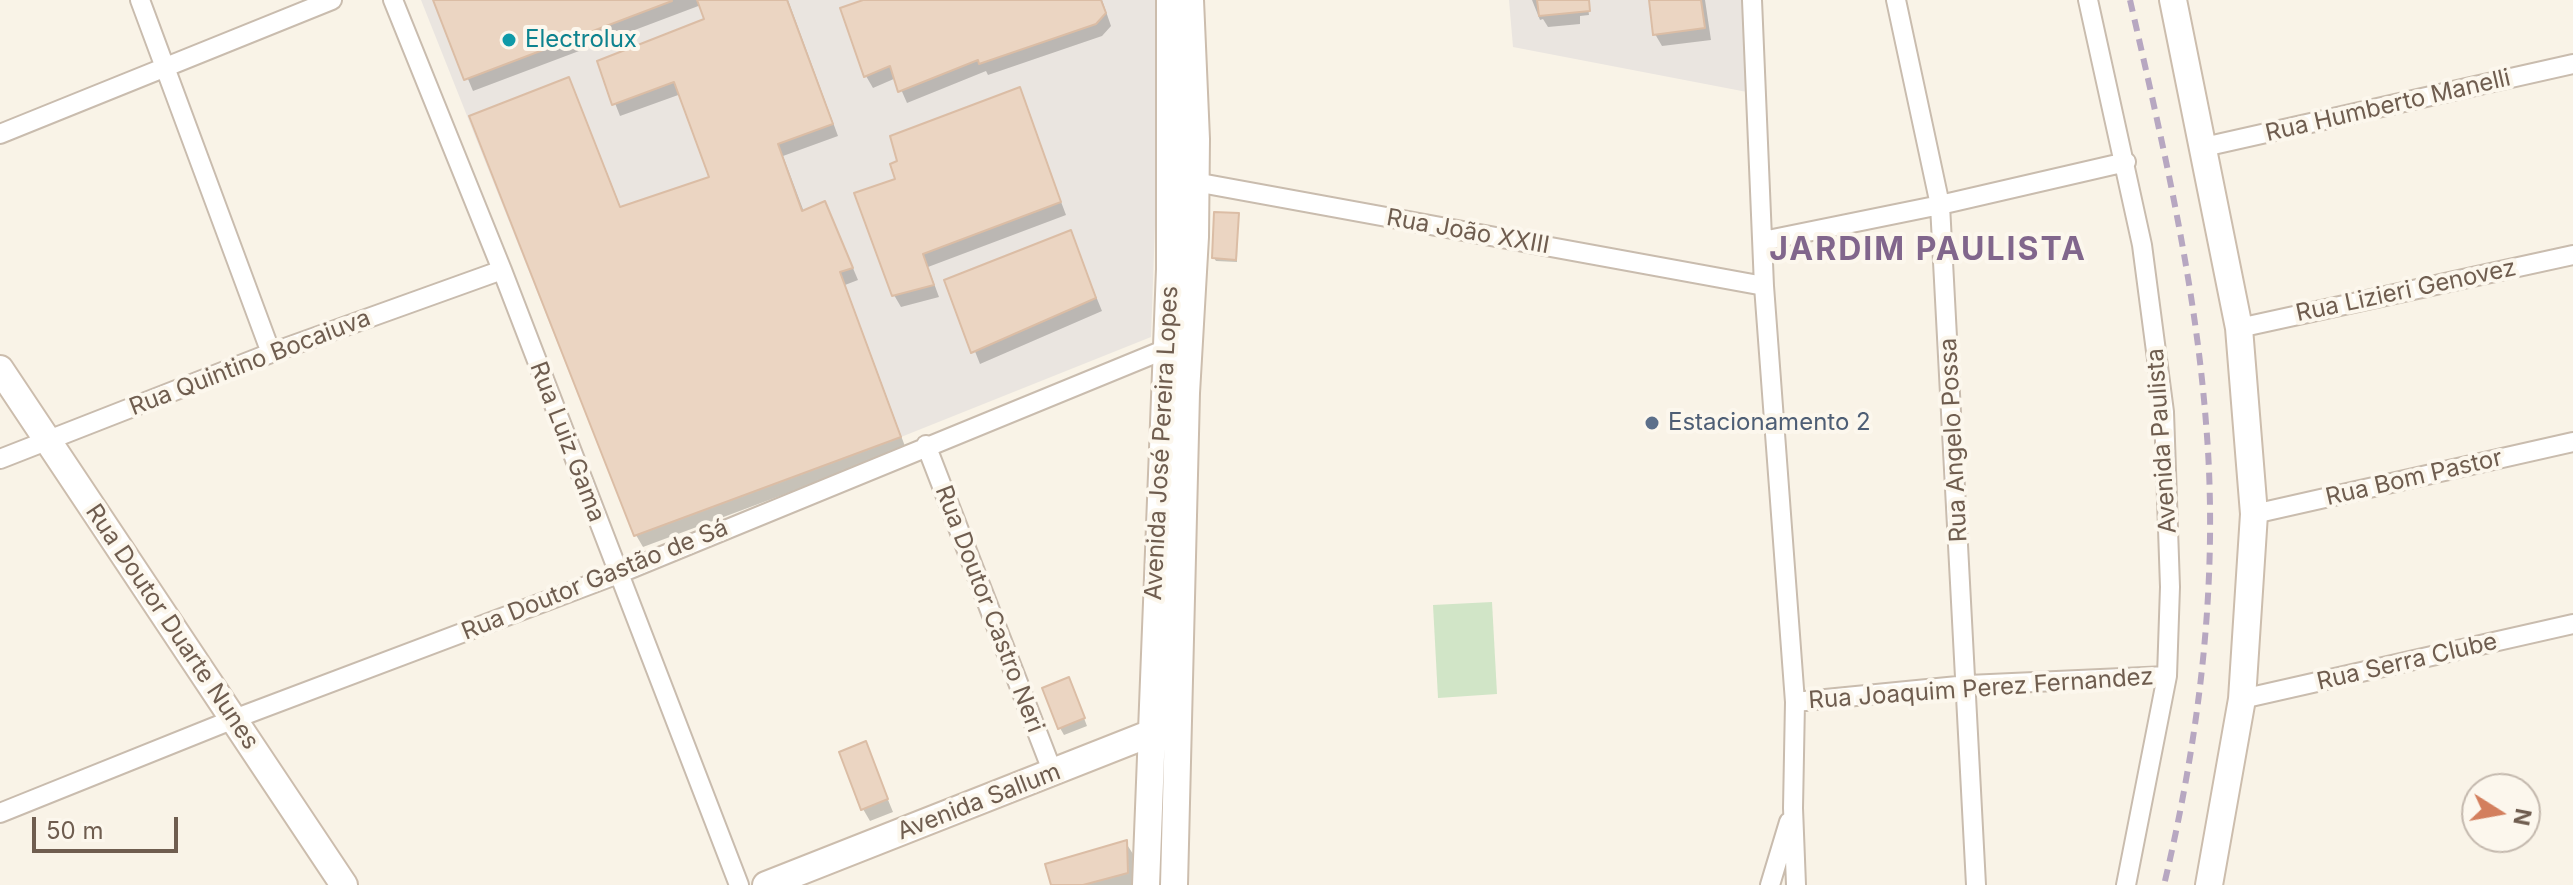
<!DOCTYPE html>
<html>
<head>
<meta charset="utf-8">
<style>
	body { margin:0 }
	#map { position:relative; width:2573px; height:885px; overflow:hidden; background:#f9f3e7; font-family:Inter,sans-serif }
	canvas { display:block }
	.north { position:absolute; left:2461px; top:773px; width:80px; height:80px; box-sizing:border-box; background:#fcf7ed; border:2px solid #c4b9ae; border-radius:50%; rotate:101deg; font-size:22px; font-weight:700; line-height:32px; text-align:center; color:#6f5d4f }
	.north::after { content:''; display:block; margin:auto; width:28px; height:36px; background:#d37f5d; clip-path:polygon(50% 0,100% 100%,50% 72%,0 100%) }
	.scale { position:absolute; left:32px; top:817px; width:146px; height:36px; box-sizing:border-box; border:4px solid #6f5d4f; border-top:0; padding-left:10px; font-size:24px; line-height:28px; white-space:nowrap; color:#6f5d4f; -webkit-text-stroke:6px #fcf7ed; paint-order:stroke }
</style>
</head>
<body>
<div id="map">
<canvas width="2573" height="885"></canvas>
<div class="north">N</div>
<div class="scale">50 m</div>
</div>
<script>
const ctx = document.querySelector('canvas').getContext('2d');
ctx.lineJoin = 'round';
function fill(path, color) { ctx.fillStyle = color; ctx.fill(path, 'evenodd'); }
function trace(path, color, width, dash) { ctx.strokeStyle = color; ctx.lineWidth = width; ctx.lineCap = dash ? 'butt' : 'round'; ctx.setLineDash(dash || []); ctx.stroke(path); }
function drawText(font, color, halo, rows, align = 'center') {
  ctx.font = font + ' Inter,sans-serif'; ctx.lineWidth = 8; ctx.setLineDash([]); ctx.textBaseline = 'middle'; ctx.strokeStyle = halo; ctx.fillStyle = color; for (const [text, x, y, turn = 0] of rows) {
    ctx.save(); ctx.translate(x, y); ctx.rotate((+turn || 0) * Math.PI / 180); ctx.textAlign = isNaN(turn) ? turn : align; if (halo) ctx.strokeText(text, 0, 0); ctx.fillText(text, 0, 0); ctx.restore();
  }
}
fill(new Path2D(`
	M421,0H1157L1161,57L1151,337L901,437L634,536Z
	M1509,0H1742L1747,92L1513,47Z`), '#eae5e0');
fill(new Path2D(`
	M1492,602L1497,694L1438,698L1433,605Z`), '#d1e5c7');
fill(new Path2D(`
	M435,0H788L838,136L783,156L804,212L825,204L831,216L858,280L845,285L906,449L643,547L636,535L569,79L621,208L711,178L681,94L620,116L599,62L707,21L701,5L473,91Z
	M869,0H1102L1111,26L1102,36L988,75L986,71L907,103L896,78L873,88L866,76Z
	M1532,0H1587L1589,15L1580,16V24L1548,27L1543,19L1540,20Z
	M1651,0H1705L1711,40L1662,46L1655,34Z
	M1019,90L1066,215L928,267L939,297L901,307L894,295L897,180Z
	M1238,215L1237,262L1216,261L1214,258Z
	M1070,233L1102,311L980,364L947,281Z
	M1072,687L1087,726L1064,735L1060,728Z
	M865,744L893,812L870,821L863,809Z
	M1126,843L1133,854V885H1053Z`), '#0003');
const building = new Path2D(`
	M433,0H671L672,1L464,80Z
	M697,0H787L833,124L778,144L802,211L825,201L853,268L840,272L901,437L634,536L469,116L569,77L620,207L709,177L674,82L612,105L597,61L704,19Z
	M863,0H1101L1106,13L1096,24L979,64L978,60L898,92L890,66L864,77L840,8Z
	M1537,0H1589L1590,11L1539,16Z
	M1649,0H1701L1705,28L1653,35Z
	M1020,87L1061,202L923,254L934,285L892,296L854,193L895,179L890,164L897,161L890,136Z
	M1214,212L1239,213L1236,260L1212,258Z
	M1071,230L1096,298L971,353L944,280Z
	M1069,677L1085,718L1058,729L1042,688Z
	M866,741L888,799L861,810L839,752Z
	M1127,840L1128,873L1083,885H1051L1045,864Z`);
fill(building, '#ebd5c2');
trace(building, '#dbbda5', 2);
const street = new Path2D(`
	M140,0L271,353
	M393,0L502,270L739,885
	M1752,0L1764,286L1795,702L1793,808L1796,885
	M1896,0L1940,205L1976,885
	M2088,0L2142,245L2164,412L2170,587L2167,676L2126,885
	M0,134L332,0
	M2204,147L2573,64
	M1184,180L1764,286
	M1763,241L1940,205L2126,162
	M2239,328L2573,255
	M926,445L1053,773
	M0,459L271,353L502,270
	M2254,514L2573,442
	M2242,699L2573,624
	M1795,702L1968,685L2167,676
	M0,813L234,719L618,574L1166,349L1176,350
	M1770,885L1789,822`);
const secondary = new Path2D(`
	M2173,0L2239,328L2254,514L2242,699L2209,885
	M0,369L344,885
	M766,885L1149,734L1160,722
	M1146,885L1170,269V0
	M1174,885L1186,393L1195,237L1196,139L1190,0`);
trace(street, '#c9bcae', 22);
trace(secondary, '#ccbdad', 30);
trace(street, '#fff', 18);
trace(secondary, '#fff', 26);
trace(new Path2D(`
	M2130,0C2162,140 2195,280 2206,423C2219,578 2200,734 2164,885`), '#b7a7c1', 6, [12, 8]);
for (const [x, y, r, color] of [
	[509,40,8,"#0f9aa8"],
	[1652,423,8,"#5c6f8a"]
]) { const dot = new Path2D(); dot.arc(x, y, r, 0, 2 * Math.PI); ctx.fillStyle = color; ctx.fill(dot); trace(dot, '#fcf7ed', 3); }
drawText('24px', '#0d838f', '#fcf7ed', [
	["Electrolux",525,40]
], 'left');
drawText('24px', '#6f5d4f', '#fcf7ed', [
	["Rua Humberto Manelli",2388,106,-13],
	["Rua João XXIII",1468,232,10],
	["Rua Lizieri Genovez",2406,291,-12],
	["Rua Quintino Bocaiuva",250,363,-21],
	["Rua Angelo Possa",1954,440,-93],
	["Avenida Paulista",2162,441,-94],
	["Rua Luiz Gama",567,442,69],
	["Avenida José Pereira Lopes",1162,443,-87],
	["Rua Bom Pastor",2414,478,-13],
	["Rua Doutor Gastão de Sá",595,580,-22],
	["Rua Doutor Castro Neri",989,609,69],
	["Rua Doutor Duarte Nunes",172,627,56],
	["Rua Serra Clube",2407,662,-13],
	["Rua Joaquim Perez Fernandez",1981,689,-4],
	["Avenida Sallum",979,802,-21]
]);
drawText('24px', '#4e5e75', '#fcf7ed', [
	["Estacionamento 2",1668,423]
], 'left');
ctx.letterSpacing = '2px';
drawText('bold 32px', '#81668c', '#fcf7ed', [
	["JARDIM PAULISTA",1928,250]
]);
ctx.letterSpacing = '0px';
</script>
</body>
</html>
